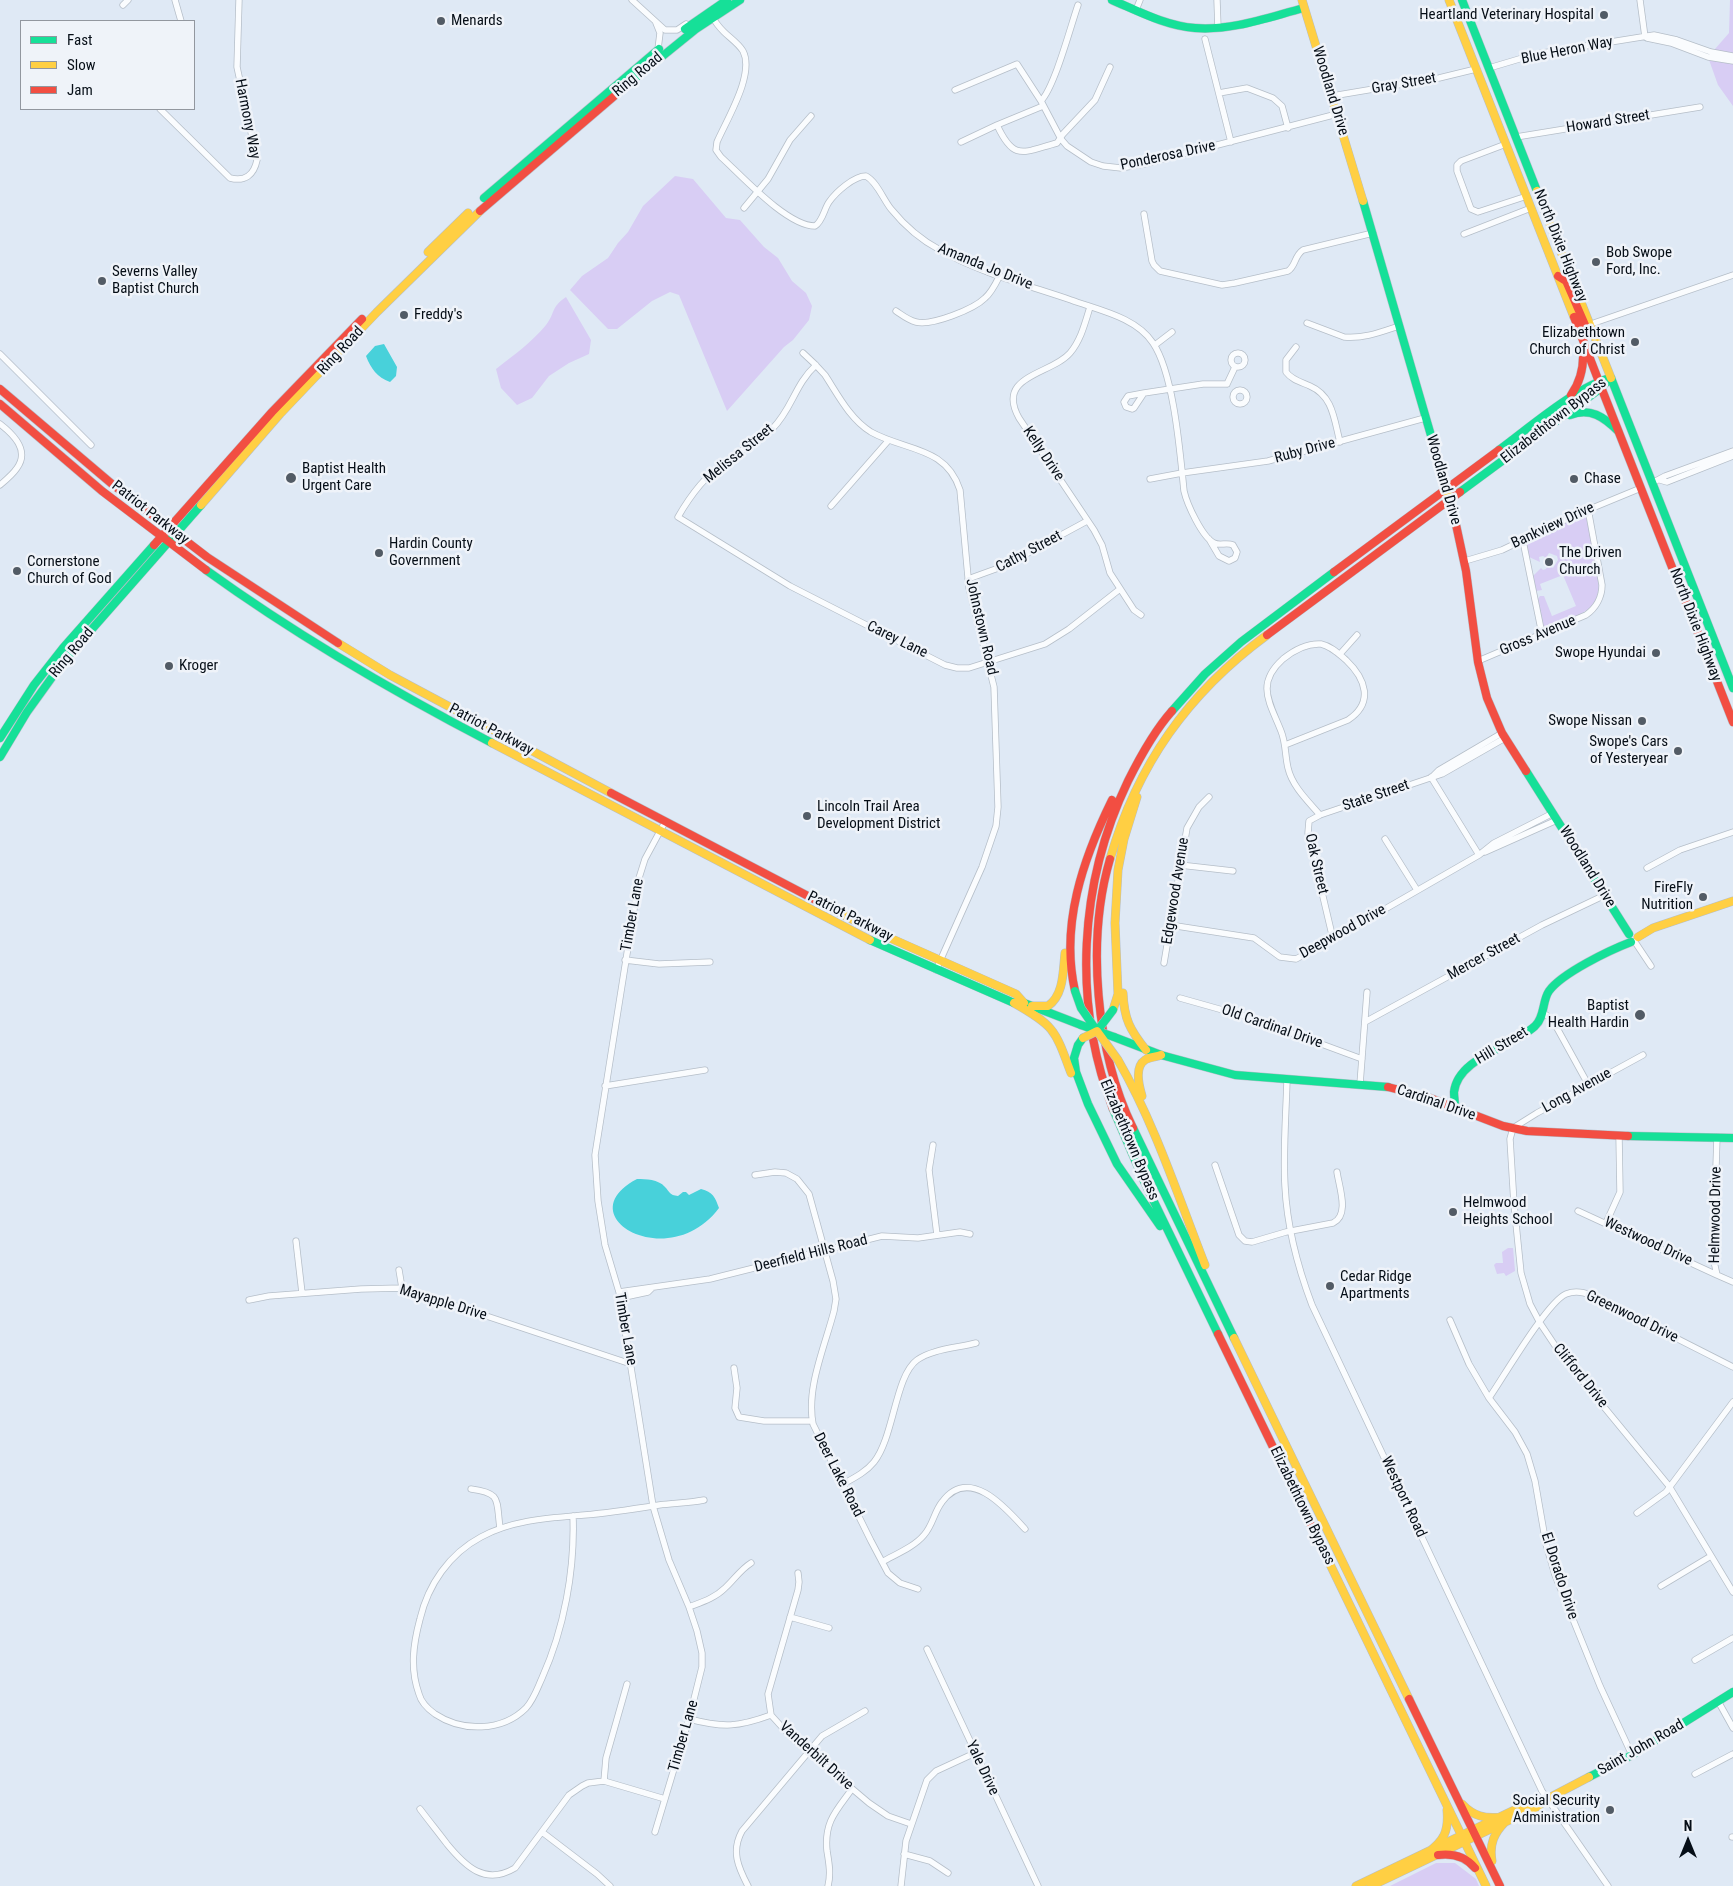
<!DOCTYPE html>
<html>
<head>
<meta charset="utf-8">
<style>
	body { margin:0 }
	#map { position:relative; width:1733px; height:1886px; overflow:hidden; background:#dfe9f5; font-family:"Roboto Condensed",sans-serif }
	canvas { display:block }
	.legend { position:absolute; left:20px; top:20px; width:175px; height:90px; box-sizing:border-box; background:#eff3f9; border:1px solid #92979f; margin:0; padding:6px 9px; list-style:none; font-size:15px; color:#060e17 }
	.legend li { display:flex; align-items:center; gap:10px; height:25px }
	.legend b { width:25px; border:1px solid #92979f }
	.north { position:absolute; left:1663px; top:1816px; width:50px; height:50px; -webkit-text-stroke:4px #eff3f9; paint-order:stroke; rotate:0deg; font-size:14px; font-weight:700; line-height:20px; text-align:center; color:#060e17 }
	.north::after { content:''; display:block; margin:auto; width:18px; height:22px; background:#060e17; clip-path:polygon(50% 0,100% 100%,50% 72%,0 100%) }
</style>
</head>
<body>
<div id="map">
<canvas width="1733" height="1886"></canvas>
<ul class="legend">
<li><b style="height:6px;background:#16e098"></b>Fast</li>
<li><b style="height:6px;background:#ffcf43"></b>Slow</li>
<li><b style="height:6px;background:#f24e42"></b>Jam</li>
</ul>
<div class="north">N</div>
</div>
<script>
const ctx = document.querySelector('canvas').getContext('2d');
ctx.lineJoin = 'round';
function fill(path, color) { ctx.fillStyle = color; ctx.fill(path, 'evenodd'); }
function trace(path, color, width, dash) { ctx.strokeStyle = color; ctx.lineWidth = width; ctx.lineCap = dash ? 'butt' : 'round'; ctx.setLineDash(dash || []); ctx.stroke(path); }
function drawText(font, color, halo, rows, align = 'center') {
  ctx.font = font + ' "Roboto Condensed",sans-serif'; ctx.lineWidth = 5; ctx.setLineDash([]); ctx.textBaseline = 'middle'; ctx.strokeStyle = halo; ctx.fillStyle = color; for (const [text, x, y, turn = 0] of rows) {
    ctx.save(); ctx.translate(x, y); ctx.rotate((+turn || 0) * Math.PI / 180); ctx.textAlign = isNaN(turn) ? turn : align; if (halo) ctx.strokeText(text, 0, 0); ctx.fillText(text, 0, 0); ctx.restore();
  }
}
fill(new Path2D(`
	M1730,0H1733V106L1718,85L1708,57L1729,33Z
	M675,176L693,179L726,218L740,220L764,247L778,258L792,281L806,293L812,306L809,320L793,340L784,347L727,411L679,295L670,292L652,301L617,329H608L570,290L582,276L608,258L618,243L628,232L643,206Z
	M566,297L591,340L589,354L569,363L549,376L532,398L517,405L501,388L496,369C514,355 532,342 546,325C556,312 550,308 566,297Z
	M1584,514L1586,515L1598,576L1599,589L1596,600L1591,607L1581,614L1543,630L1537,600L1540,596H1544L1552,616L1576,606L1563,575L1540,584L1542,590L1536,591L1533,576L1541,568L1543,570L1546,569L1548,565L1553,568L1558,560L1557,556L1549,553L1546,558L1543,556L1539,557L1540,562L1529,557L1526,543Z
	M1508,1248H1513L1515,1271L1506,1276L1504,1273L1497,1274L1494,1265L1496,1263H1503L1502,1252Z
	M1436,1863H1455L1476,1879L1479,1886H1390Z`), '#d8cdf4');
fill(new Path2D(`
	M384,344L397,367L396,376L390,382C377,377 371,369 366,356L375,346Z
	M637,1179C646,1179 658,1179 665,1187C670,1192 669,1195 678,1196L683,1192H686L689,1195L701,1189C713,1192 715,1197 719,1208C669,1275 566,1216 637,1179Z`), '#48d1da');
const street = new Path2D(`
	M175,0L181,21
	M632,0L665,30H677L686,24
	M1217,0L1218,28
	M1640,0L1645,37
	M123,5L128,0
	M1136,10L1140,0
	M712,16C715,22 719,27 724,32C730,38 738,43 743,51C755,74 727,119 717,142L716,150L721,157C742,176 787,226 815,226C823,221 824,209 829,202C836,192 854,176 866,176C877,182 883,199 891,209C904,225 921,240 940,250C980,273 1027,285 1071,300C1098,310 1136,317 1153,343C1174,374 1180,453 1184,491C1187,504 1202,537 1214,543C1220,546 1227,542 1233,545L1237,552L1235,558L1229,561L1219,556L1209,539
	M656,23L660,33L658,49
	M1647,38L1671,43L1708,57L1733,61
	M1205,39L1231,142
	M1489,68L1536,54L1654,35L1677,40L1711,52L1733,56
	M955,90L1017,64L1041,101L1061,139L1067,146L1091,162L1103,166L1121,168L1144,164L1337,114
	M1219,93L1247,88L1273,98L1282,106L1288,128
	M1332,96L1439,78L1476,69
	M1041,101C1055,86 1070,28 1078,5
	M160,109L230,178C245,182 254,175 257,160L237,67L239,0
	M997,125C1014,162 1023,152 1057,143L1063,134L1095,100L1110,67
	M1516,137L1700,107
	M961,142L997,125L1043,106
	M1506,144L1461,161L1457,165V171L1471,209L1478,212L1527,196
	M744,208L768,179L790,140L811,116
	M1144,214L1152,261L1154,265L1160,271L1222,285L1235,283L1288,271C1296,266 1294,256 1303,250L1373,233
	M1464,234L1531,208
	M1090,307C1085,323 1081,340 1070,353C1051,375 995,375 1019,418L1094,530L1102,545L1110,573L1134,610L1141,615
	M896,311C902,315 908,320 916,322C932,326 974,309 985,298C992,292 996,283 1000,275
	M1307,323L1344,337C1363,339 1381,332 1399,326
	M1591,324L1733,275
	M1155,345L1172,332
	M1296,347L1286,360V372C1292,380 1301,382 1310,386C1333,396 1334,419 1340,442
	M1231 360a7 7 0 1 1 14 0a7 7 0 1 1-14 0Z
	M803,353C811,360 818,367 825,375C838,395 850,419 871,432C905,451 946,446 960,490L969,588L994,687L998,807L996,826L982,867L936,970
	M0,354L91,445
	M816,365C795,384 792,409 773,428C759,442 741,450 725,462C705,476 690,496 678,517L790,586L945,665L957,668H969L1045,644L1069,629L1120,589
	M1227,384L1235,367
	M1233 397a7 7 0 1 1 14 0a7 7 0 1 1-14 0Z
	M1144,393L1128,396L1124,402L1126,407L1132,409L1134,408L1144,393L1203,384H1227
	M0,424C13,434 30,450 17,468C13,474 6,480 0,485
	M1150,479L1182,473L1268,461L1425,418
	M1660,480L1667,482L1733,456
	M1652,483L1665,476L1733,451
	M831,506L888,441
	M1523,541L1542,634
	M1465,561L1502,550L1573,516L1641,488
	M968,579L1004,566L1087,521
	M1340,654L1357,635
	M1478,661L1586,615C1596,608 1602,597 1602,585L1588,509
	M1285,745L1348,720C1374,703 1366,679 1346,660C1339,654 1331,646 1321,644C1306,643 1294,650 1283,659C1255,684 1270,703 1281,731C1286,743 1285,756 1288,768C1292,786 1308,801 1320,815
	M1433,776L1439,770L1502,733
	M1431,777L1479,855
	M1385,839L1417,890
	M1485,852L1557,820
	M1180,865L1233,871
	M1647,868L1680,850L1733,832
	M1170,925L1254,938L1280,957L1296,959L1333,939L1479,855L1494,843L1553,813
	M1333,939L1308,833L1309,821L1320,815L1442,774L1505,738
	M1635,942L1651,966
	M625,960L659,964L710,962
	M1164,963L1187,828L1199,807L1209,797
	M1180,998L1251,1018L1362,1059
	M1542,1012L1552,1019L1589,1086
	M1365,1022L1542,925L1605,895
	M1643,1055L1537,1113L1513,1128L1510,1139L1514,1204L1521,1273L1530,1304L1540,1323L1562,1356L1669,1486L1733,1592
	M1287,1080C1286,1115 1283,1151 1285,1186C1287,1226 1298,1268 1312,1305L1542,1791L1608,1886
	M1360,1084L1367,992
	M605,1086L705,1070
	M1717,1137L1713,1257L1717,1275L1733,1282
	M933,1145L929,1170L937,1235
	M1215,1165L1239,1235L1245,1241L1252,1242L1286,1232L1333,1223C1350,1215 1339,1187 1337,1172
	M755,1175L775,1172L786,1173L797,1179L809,1194L833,1281L836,1299L834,1311C825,1346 806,1388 813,1424L871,1541L888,1573L900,1583L918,1589
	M1578,1211L1717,1275
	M1606,1223L1620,1192L1619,1136
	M296,1241L302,1293
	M399,1270L402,1288
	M619,1292L710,1279L882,1236L918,1238L960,1232L970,1234
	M620,1298L648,1292L652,1288
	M249,1300L269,1296L361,1289L402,1288L631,1364
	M1450,1320L1469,1364L1489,1398L1515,1432L1527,1454L1535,1481L1546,1544L1555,1575L1600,1686L1632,1755
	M734,1368L737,1388L735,1408L739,1417L764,1421H812
	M1489,1398C1503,1378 1547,1302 1566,1294C1578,1289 1589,1294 1599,1299L1733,1367
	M843,1484C854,1478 866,1472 874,1462C894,1437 895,1376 917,1360C932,1349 957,1348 976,1343
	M471,1489C502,1493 496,1500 500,1528
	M1637,1513L1666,1492L1733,1402
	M573,1516C575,1570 564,1629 542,1678C537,1689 534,1699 526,1708C502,1732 462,1732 435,1714C428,1709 421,1702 419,1694C410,1669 413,1645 420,1619C428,1585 449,1554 481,1537C512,1520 549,1518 584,1515C609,1513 634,1509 659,1505C674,1503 689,1503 704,1500
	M882,1562C896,1554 914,1547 924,1535C933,1525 934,1512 942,1502C969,1465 1006,1508 1025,1529
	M798,1573L799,1582L798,1590L768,1694L771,1715L791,1737L869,1803L888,1816L911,1824
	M1661,1586L1711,1556
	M689,1607C702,1602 715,1598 725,1588C734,1580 740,1570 751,1563
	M790,1617L829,1628
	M927,1649L1038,1886
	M1695,1660L1733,1638
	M1718,1701L1733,1728
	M689,1719C724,1728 738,1727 771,1715
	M1695,1774L1733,1754
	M604,1781L606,1758L627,1684
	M420,1809C429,1821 438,1832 447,1844C465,1866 485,1886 515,1868L569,1795L582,1786L588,1783L604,1781L665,1799
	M542,1832L597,1874L610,1886
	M655,1832L689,1719L702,1667V1653L697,1631L689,1607L669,1560L653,1506L619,1292L605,1245L598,1201L595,1155L639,878L645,859L665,822
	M1732,1837H1733
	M904,1854L930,1861L948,1873
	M748,1886C738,1867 731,1851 742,1831L822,1736L865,1711
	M828,1886C831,1874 829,1863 827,1851C824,1822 836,1811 852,1789
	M901,1886L906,1841L927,1780L936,1771L975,1753`);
const fast = new Path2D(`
	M1112,0C1138,11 1166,26 1195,28C1232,31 1269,17 1304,8
	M1462,0L1537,191
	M685,29L727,0
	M633,80L696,29L740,0
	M484,198L659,49
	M1363,201L1441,470
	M1611,378L1733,688
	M1570,415C1590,407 1604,417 1618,431
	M1499,450C1529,428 1577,386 1611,378
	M1460,492L1597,391L1609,380
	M206,570C296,635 394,692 492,743
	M1172,711L1205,674L1241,642L1334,572
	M0,738L34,685L63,648L154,545
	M0,757L27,712L63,662L201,505
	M1526,771L1629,934
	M870,940L1014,1003H1024L1081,1025
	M1114,1037L1161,1055L1235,1075L1388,1087
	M1083,1038L1078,1045L1074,1058L1076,1072L1088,1104L1117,1164L1160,1226
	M1455,1107C1455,1102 1454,1097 1454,1092C1458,1057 1513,1047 1535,1026C1545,1017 1542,1001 1549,991C1562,973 1610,950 1631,942
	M1113,1109L1144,1181L1218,1334
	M1133,1128L1234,1338
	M1628,1136L1733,1138
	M1589,1777L1632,1755L1733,1692`);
const slow = new Path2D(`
	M1302,0L1363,201
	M1449,0L1574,317
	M1537,191L1611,378
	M428,252L468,213
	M201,505L280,414L377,312L480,211
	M338,643L390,675L611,793
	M492,743L870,940
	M1110,859C1137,765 1188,693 1267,635
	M829,907L872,930L1016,994L1024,1003
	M1638,937L1653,928L1733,901
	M1123,993C1124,1019 1130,1030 1146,1050
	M1014,1003C1055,1026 1055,1030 1071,1073
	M1032,1006H1048C1064,995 1063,971 1065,953
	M1113,1010L1118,994L1115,923L1118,870L1124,839L1137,797
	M1118,1060C1155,1124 1178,1196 1205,1265
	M1142,1096C1139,1086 1134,1067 1145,1060C1149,1057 1156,1057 1161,1055
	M1234,1338L1409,1699
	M1325,1554L1486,1886
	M1462,1804C1473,1816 1485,1819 1501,1817
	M1427,1853C1444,1841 1449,1831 1447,1810
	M1492,1861C1489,1844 1494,1833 1506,1821
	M1356,1886L1533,1801L1545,1799
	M1371,1886L1537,1807L1547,1799L1589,1777`);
const jam = new Path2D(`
	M480,211L633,80
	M1558,276L1566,281L1586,327
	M1574,317L1601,387
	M1601,387L1733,722
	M0,389L112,484L207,557L338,643
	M1571,395C1581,381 1584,367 1583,350
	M0,404L102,491L206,570
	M1455,520L1466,571L1478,662L1487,698L1502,733L1526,771
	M154,545L272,412L362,319
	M1334,572L1499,450
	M1267,635L1460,492
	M611,793L829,907
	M1110,859C1086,941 1096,1052 1133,1128
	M1075,991C1060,925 1083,859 1112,800
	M1388,1087L1430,1098L1503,1126L1527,1131L1628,1136
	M1113,1109C1072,1003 1079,883 1128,781C1140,757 1154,731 1172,711
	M1218,1334L1325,1554
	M1409,1699L1500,1886
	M1438,1855C1453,1853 1465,1856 1475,1868`);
trace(street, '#b5bec8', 7);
trace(fast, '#b5bec8', 9);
trace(slow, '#b5bec8', 9);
trace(jam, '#b5bec8', 9);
trace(street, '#fafcfe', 5.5);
trace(fast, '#16e098', 8);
trace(slow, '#ffcf43', 8);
trace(jam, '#f24e42', 8);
const fastBridge = new Path2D(`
	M1075,991L1081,1008L1097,1031L1113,1010
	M1081,1025L1114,1037`);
const slowBridge = new Path2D(`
	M1441,470L1455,520
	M1083,1038L1097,1031L1118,1060`);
trace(fastBridge, '#b5bec8', 9, []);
trace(slowBridge, '#b5bec8', 9, []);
trace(fastBridge, '#16e098', 8);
trace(slowBridge, '#ffcf43', 8);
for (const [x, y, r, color] of [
	[1604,15,5,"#525b65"],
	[441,21,5,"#525b65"],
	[1596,262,5,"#525b65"],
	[102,281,5,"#525b65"],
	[404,315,5,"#525b65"],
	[1635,342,5,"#525b65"],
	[291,478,6,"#525b65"],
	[1574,479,5,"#525b65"],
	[379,553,5,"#525b65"],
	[1549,562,5,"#525b65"],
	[17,571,5,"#525b65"],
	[1656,653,5,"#525b65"],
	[169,666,5,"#525b65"],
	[1642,721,5,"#525b65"],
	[1678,751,5,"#525b65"],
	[807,816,5,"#525b65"],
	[1703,897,5,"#525b65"],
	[1640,1015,6,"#525b65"],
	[1453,1212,5,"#525b65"],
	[1330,1286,5,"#525b65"],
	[1610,1810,5,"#525b65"]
]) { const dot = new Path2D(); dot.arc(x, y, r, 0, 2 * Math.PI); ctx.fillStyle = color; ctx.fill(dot); trace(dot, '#eff3f9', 2); }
drawText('15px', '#060e17', '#eff3f9', [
	["Heartland Veterinary Hospital",1594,15,"right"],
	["Menards",451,21],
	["Bob Swope",1606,253],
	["Ford, Inc.",1606,270],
	["Severns Valley",112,272],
	["Baptist Church",112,289],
	["Freddy's",414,315],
	["Elizabethtown",1625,333,"right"],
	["Church of Christ",1625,350,"right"],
	["Baptist Health",302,469],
	["Urgent Care",302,486],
	["Chase",1584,479],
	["Hardin County",389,544],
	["Government",389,561],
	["The Driven",1559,553],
	["Church",1559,570],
	["Cornerstone",27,562],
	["Church of God",27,579],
	["Swope Hyundai",1646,653,"right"],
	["Kroger",179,666],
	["Swope Nissan",1632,721,"right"],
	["Swope's Cars",1668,742,"right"],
	["of Yesteryear",1668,759,"right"],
	["Lincoln Trail Area",817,807],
	["Development District",817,824],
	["FireFly",1693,888,"right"],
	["Nutrition",1693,905,"right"],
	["Baptist",1629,1006,"right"],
	["Health Hardin",1629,1023,"right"],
	["Helmwood",1463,1203],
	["Heights School",1463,1220],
	["Cedar Ridge",1340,1277],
	["Apartments",1340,1294],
	["Social Security",1600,1801,"right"],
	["Administration",1600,1818,"right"]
], 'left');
drawText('15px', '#060e17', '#eff3f9', [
	["Blue Heron Way",1567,51,-11],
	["Ring Road",638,75,-40],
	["Gray Street",1404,84,-10],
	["Woodland Drive",1330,91,73],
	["Harmony Way",247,119,79],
	["Howard Street",1608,122,-9],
	["Ponderosa Drive",1168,156,-12],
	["North Dixie Highway",1560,246,68],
	["Amanda Jo Drive",985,267,22],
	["Ring Road",341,351,-47],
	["Elizabethtown Bypass",1554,421,-38],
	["Ruby Drive",1305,451,-15],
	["Melissa Street",739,454,-39],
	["Kelly Drive",1043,454,56],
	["Woodland Drive",1443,480,74],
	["Patriot Parkway",150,513,38],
	["Bankview Drive",1553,526,-25],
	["Cathy Street",1029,552,-28],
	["North Dixie Highway",1695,625,69],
	["Johnstown Road",981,627,77],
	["Gross Avenue",1538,636,-23],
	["Carey Lane",897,640,26],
	["Ring Road",72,653,-50],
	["Patriot Parkway",491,730,28],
	["State Street",1376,796,-19],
	["Oak Street",1316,864,77],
	["Woodland Drive",1587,867,58],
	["Edgewood Avenue",1176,891,-81],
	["Timber Lane",633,915,-80],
	["Patriot Parkway",850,917,27],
	["Deepwood Drive",1343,932,-29],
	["Mercer Street",1484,957,-29],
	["Old Cardinal Drive",1272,1027,19],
	["Hill Street",1502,1046,-31],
	["Long Avenue",1577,1091,-29],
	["Cardinal Drive",1436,1103,19],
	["Elizabethtown Bypass",1129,1140,67],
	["Helmwood Drive",1716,1215,-89],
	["Westwood Drive",1648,1242,25],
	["Deerfield Hills Road",811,1254,-14],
	["Mayapple Drive",443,1303,17],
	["Greenwood Drive",1632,1317,26],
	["Timber Lane",625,1329,80],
	["Clifford Drive",1580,1376,51],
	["Deer Lake Road",838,1475,63],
	["Westport Road",1403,1497,65],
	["Elizabethtown Bypass",1302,1506,64],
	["El Dorado Drive",1559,1576,72],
	["Timber Lane",684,1736,-74],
	["Saint John Road",1641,1748,-30],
	["Vanderbilt Drive",816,1756,42],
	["Yale Drive",982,1768,65]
]);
</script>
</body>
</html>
